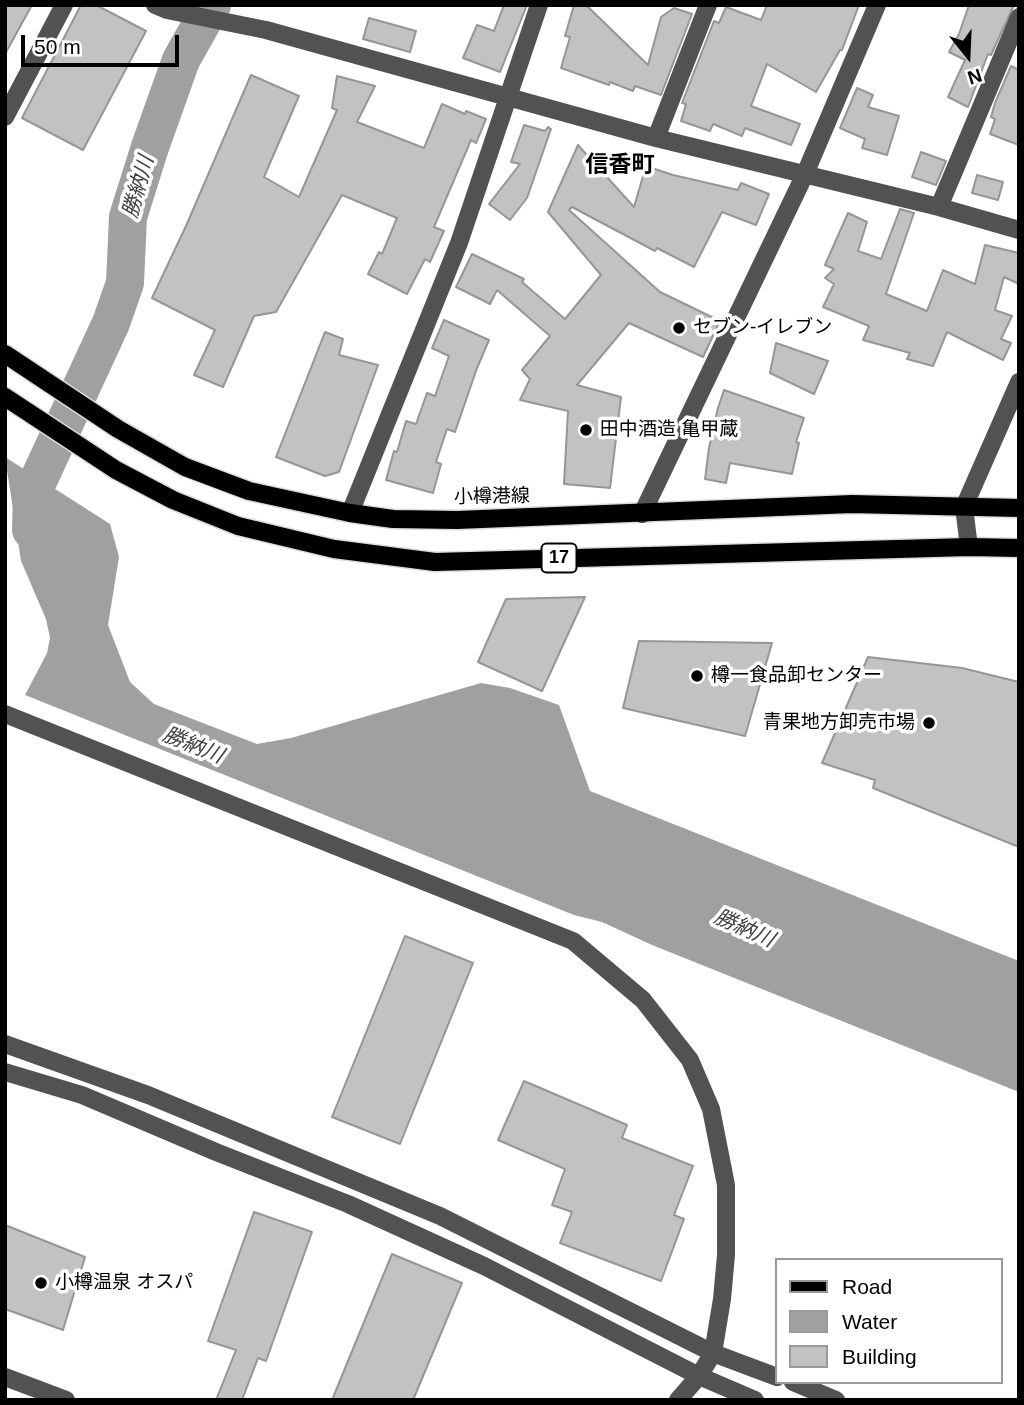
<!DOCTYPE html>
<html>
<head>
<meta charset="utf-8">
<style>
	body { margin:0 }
	#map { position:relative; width:1024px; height:1405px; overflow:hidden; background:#fff; font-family:Helvetica,sans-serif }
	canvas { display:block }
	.frame { position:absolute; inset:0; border:7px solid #000; pointer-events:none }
	.legend { position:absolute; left:775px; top:1258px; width:228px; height:126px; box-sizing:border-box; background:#fff; border:2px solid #999; margin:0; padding:9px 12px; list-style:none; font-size:21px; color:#000 }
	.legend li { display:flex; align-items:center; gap:14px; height:35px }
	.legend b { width:35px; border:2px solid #999 }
	.north { position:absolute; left:933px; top:21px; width:70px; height:70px; -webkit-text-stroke:5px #fff; paint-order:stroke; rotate:162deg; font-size:19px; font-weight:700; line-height:28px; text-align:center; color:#000 }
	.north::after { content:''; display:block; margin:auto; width:24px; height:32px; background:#000; clip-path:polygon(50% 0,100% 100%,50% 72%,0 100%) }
	.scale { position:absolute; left:21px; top:35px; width:158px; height:32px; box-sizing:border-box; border:4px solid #000; border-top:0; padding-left:9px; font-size:21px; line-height:24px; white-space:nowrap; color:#000; -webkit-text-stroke:5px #fff; paint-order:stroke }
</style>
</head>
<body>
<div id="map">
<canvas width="1024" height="1405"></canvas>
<div class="frame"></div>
<ul class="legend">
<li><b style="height:9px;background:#000"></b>Road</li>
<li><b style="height:19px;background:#a0a0a0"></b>Water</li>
<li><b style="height:19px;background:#c2c2c2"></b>Building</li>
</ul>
<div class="north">N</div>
<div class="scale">50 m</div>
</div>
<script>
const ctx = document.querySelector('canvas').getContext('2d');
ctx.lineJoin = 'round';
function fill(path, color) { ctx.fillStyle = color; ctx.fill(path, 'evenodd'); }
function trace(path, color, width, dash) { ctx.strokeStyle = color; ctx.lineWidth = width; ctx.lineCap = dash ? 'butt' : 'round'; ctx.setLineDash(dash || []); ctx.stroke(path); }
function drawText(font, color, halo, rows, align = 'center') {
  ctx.font = font + ' Helvetica,"Noto Sans JP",sans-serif'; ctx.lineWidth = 7; ctx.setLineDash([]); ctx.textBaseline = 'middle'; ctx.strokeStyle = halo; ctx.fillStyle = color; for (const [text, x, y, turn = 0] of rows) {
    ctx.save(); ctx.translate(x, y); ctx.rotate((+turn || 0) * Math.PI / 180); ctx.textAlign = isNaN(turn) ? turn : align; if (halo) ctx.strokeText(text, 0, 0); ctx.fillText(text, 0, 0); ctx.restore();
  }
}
fill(new Path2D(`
	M5,457L110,524L119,557L108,625L130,682L154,704L257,744L291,738L481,683L510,688L559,705L590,791L1019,961V1092L652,945L602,922L574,915L25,695L47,653L50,638L46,619L21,561Z`), '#a0a0a0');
trace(new Path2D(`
	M31,530L32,494L111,323L125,283L128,217L150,147L181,60L212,5`), '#a0a0a0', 38);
const building = new Path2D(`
	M5,5H32L5,54Z
	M81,5H96L146,31L83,150L22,118Z
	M504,5H527L500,72L463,58L477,25L494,31Z
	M574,5H586L648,65L661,17L674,8L692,14L661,95L635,86L633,91L610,82L609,85L561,68L570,37L565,36Z
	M767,5H859L842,50H840L816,92L767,64L751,106L800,124L791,145L745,128L742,136L713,124L710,131L681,121L686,104L682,103L714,21L719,23L726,7L761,20Z
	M969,5H1014L991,55L988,54L968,107L948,97L965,60L949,52L959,34Z
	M369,18L416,31L410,52L363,39Z
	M1011,66L1019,70V145L990,134L995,119L991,117L995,103Z
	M251,75L299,96L264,177L299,197L337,110L332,108L337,76L375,86L357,122L424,148L442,104L465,114L466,111L486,119L476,143L471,140L434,227L444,231L430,262L425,259L407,294L368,274L379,252L382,254L397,218L342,195L276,312L254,316L223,387L194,375L215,330L152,298L186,226Z
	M857,88L873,95L868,107L899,116L887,155L862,148L865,139L840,128Z
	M524,125L545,131L548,127L551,129L527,198L510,220L489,204L520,164L511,162Z
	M578,145L634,207L646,166L673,175L738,190L741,183L769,194L756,225L722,212L694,267L657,248L655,251L572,207L569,210L660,292L720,321L703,357L629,323L577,385L621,397L610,488L564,484L568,411L520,400L530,379L522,370L550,336L497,290L490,304L456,287L472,254L524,279L522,282L565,319L601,275L548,212Z
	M921,152L946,161L936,185L912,177Z
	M977,175L1003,182L998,200L972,193Z
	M900,209L914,213L886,294L927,311L943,270L975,284L985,245L1019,253V284L1004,277L995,310L1012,316L1001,339L1011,343L1003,360L947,332L933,366L907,359L910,353L863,340L869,326L823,307L834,284L825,278L834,269L825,265L848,213L867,222L858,251L881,259Z
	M444,320L489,340L477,368L455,432L447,429L436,462L441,464L433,493L386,480L394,451L397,452L406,421L416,424L427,393L435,396L449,356L432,348Z
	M325,332L343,339L339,355L378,365L339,472L325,476L276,457Z
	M776,343L828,361L814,394L770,373Z
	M724,390L804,418L796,442L799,443L792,474L730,463L726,483L705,479L709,448L718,408Z
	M585,597L542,691L478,662L506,599Z
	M639,641L772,643L745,736L623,708Z
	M868,657L962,668L1019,682V847L873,788L875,780L822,763Z
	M405,936L473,963L400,1144L332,1117Z
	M524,1081L627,1125L622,1138L693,1166L674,1215L684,1219L661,1281L560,1243L572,1212L552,1205L565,1169L498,1140Z
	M254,1212L312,1232L266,1361L258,1358L242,1400H216L236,1350L208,1341Z
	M5,1225L85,1257L63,1330L5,1309Z
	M392,1254L462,1283L413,1400H332Z`);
fill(building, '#c2c2c2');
trace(building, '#969696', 2);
const major = new Path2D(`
	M5,354L118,429L185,467L249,491L350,513L393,519L457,520L852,504L1019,508
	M5,397L116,470L173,500L238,526L334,549L435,562L969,547L1019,548`);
trace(major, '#dbdbdb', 21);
trace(new Path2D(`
	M155,5L167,10L266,30L656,138L939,207L1019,230
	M5,117L64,5
	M656,138L708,5
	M939,207L1019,17
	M350,513L459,243L539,5
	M642,514L805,174L877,5
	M969,547L964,507L1019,382
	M5,714L573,941L643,1000L690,1060L711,1109L726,1185V1255L722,1299L713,1353L699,1376L678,1400
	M5,1044L148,1095L440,1216L713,1353L777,1377
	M5,1072L82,1095L216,1152L348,1204L484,1266L699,1376L755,1400
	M5,1377L66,1400
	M793,1382L836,1400`), '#525252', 18);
trace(major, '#000', 18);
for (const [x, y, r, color] of [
	[679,328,7,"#000"],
	[586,430,7,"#000"],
	[697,676,7,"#000"],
	[929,723,7,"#000"],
	[41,1283,7,"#000"]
]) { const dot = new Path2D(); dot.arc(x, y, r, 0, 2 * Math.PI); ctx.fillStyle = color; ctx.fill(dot); trace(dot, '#fff', 2.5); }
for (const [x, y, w] of [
	[559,558,35]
]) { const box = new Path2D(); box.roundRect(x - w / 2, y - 14.5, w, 29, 5); ctx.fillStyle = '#fff'; ctx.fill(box); trace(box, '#000', 2); }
drawText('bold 18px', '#000', null, [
	["17",559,558]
]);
drawText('19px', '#000', '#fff', [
	["セブン-イレブン",693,328],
	["田中酒造 亀甲蔵",600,430],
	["樽一食品卸センター",711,676],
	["青果地方卸売市場",915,723,"right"],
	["小樽温泉 オスパ",55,1283]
], 'left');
drawText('19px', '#000', '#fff', [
	["小樽港線",492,497,-1]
]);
drawText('italic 21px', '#414141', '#fff', [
	["勝納川",139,187,-74],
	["勝納川",193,746,22],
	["勝納川",744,929,24]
]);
drawText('bold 23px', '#000', '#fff', [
	["信香町",620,166]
]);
</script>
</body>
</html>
